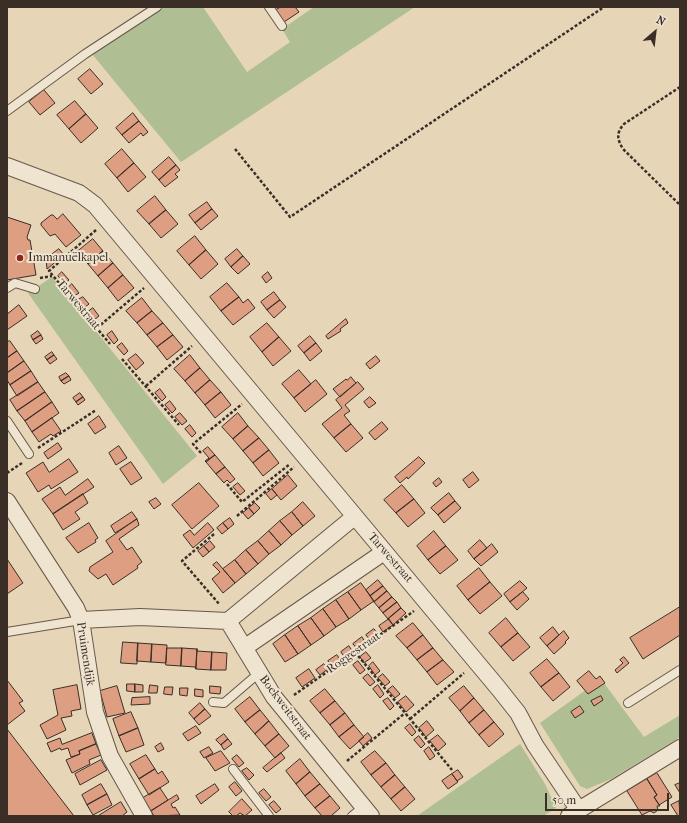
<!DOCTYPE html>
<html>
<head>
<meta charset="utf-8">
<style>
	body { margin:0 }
	#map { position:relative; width:687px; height:823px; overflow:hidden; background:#e6d5b7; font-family:"IM FELL French Canon",serif }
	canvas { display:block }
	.frame { position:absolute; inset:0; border:8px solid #3b2e27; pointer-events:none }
	.north { position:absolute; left:635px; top:12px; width:40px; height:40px; -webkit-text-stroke:3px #efe4d0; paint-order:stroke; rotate:28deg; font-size:11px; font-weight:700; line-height:16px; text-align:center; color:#3b2e27 }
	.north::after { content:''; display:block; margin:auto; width:14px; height:18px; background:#3b2e27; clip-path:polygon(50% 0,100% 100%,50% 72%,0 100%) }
	.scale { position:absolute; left:545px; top:793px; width:124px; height:18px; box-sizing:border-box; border:2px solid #3b2e27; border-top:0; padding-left:5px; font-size:12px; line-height:14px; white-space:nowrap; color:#3b2e27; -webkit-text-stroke:3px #efe4d0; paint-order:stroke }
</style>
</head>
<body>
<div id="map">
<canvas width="687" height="823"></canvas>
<div class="frame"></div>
<div class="north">N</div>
<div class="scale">50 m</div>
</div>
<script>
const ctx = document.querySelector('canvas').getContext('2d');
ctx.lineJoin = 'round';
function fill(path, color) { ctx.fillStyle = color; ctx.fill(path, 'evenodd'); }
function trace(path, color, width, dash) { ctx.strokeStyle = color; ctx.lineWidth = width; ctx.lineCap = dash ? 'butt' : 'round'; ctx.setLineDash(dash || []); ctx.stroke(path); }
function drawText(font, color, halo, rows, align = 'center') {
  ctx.font = font + ' "IM FELL French Canon",serif'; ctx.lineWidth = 4; ctx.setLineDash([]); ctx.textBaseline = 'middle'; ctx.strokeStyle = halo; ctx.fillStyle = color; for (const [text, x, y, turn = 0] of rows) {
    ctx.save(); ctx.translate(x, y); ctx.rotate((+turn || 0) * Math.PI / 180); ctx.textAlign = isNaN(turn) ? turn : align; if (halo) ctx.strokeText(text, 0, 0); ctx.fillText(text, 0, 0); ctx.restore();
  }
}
fill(new Path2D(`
	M164,7H203L247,72L290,42L282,29L314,7H415L181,162L92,54Z
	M52,277L197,456L163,484L28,293Z
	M601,679L644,737L680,715V737L611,779L587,789L580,786L540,723Z
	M520,744L545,784L556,808L543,816H417Z`), '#afbe93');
const building = new Path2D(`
	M281,7H295L299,12L284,22L276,10Z
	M90,69L103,84L91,94L78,79Z
	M44,90L55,103L40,115L29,102Z
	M75,101L86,114L69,129L57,115Z
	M133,113L139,121L122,135L116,128Z
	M86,114L98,128L81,143L69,129Z
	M139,121L148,132L143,136L141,133L129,143L122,135Z
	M122,149L134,163L117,178L105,164Z
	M169,157L176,165L159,180L152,172Z
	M134,163L146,177L128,192L117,178Z
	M176,165L180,170L175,174L178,177L165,187L159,180Z
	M155,196L166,210L149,224L137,211Z
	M207,202L212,209L195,223L189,215Z
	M212,209L218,216L201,230L195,223Z
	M166,210L178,224L161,238L149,224Z
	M63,214L81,235L66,247L55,234L50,236L41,225V223L51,215H53L57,219Z
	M7,217L31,225L27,237L28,240H30L36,275L7,280Z
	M195,236L206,250L189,265L177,251Z
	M93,239L103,251L88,264L77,252Z
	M59,249L64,255L47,269L46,259Z
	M237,249L243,256L231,267L225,259Z
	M206,250L218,264L201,279L189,265Z
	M103,251L113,263L98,276L88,264Z
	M243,256L250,264L238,274L231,267Z
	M113,263L123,275L108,288L98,276Z
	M62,272L69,280L64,284L58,276Z
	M268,272L272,278L266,283L262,277Z
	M123,275L134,288L118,301L108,288Z
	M227,283L239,297L221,311L210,297Z
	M72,284L79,293L74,296L68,288Z
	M274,292L280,300L267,310L261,302Z
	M83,297L89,304L84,308L78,300Z
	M239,297L243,303L248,299L255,308L233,325L221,311Z
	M142,298L152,311L137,323L126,311Z
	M280,300L286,307L274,318L267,310Z
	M19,305L27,316L7,330V311L8,313Z
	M93,308L99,316L94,320L88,312Z
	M152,311L163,323L147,335L137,323Z
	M346,319L348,323L340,329L341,331L328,339L326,336Z
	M163,323L173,335L157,347L147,335Z
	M267,323L279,337L262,352L250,337Z
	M38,331L41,335L33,340L31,336Z
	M112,331L118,340L114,344L107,335Z
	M41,335L43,339L36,344L33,340Z
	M173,335L183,347L167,360L157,347Z
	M310,336L316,343L304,353L298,346Z
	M279,337L291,351L273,366L262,352Z
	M10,341L17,351L7,358V342Z
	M122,343L128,351L124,355L117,347Z
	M316,343L322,351L310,361L304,353Z
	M17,351L24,361L7,373V358Z
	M52,352L54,355L47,360L45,357Z
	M136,354L144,363L136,370L128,360Z
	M54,355L57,359L50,364L47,360Z
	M190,355L200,368L185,381L174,369Z
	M376,356L380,361L370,369L366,364Z
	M24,361L31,371L10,385L7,380V373Z
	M200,368L210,380L195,393L185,381Z
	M299,370L311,384L294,398L282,384Z
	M31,371L38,382L17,396L10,385Z
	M66,373L69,376L61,381L59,377Z
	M69,376L71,380L64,384L61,381Z
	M351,377L356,383L340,397L333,389L346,379L347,380Z
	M210,380L221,392L205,405L195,393Z
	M316,380L327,394L305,412L294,398Z
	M38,382L45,392L17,411L10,400Z
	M358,382L364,389L345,405L350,411L344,415L351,424L334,438L322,424L342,408L336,400Z
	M160,389L166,397L162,401L155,393Z
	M45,392L52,402L25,421L17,411Z
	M221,392L231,405L215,418L205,405Z
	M80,393L83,397L76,402L73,398Z
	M83,397L85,400L78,405L76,402Z
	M370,397L376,403L369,408L364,402Z
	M170,401L176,409L172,413L165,405Z
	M52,402L59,413L32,432L25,421Z
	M180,413L187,421L182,425L175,417Z
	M238,413L248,426L233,439L222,427Z
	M99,416L106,427L95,434L88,424Z
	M52,418L61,431L53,436L51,434L39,442L32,432Z
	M382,422L388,429L375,440L369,433Z
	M351,424L363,438L346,452L334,438Z
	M190,425L196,433L192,437L185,429Z
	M248,426L259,438L243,451L233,439Z
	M259,438L269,450L253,463L243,451Z
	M58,443L62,449L48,459L44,453Z
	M119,446L127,458L116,465L109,453Z
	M208,447L215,455L206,462L205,461L209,458L203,451Z
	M269,450L279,463L263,476L253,463Z
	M215,455L225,467L216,474L206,462Z
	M419,457L425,463L408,479L407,477L400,483L395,477Z
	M69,459L78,472L51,489L49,485L38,492L26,473L43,462L49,472Z
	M131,462L142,478L131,485L120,469Z
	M225,467L235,479L230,483L227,480L224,483L216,474Z
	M473,472L479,480L469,488L463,480Z
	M288,475L297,486L281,500L272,489Z
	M439,478L442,482L436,487L433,483Z
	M88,479L94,487L53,514L42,499L60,487L65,495Z
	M199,483L219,506L192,529L172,505Z
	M238,483L245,491L240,495L233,487Z
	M402,485L414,499L396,513L384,500Z
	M272,489L277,495L271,500L266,494Z
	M449,493L455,501L438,515L431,508Z
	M83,494L88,503L75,512L80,519L63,530L53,514Z
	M156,498L161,504L154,509L149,502Z
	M414,499L425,513L408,527L396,513Z
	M455,501L461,508L444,523L438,515Z
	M303,502L315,516L303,526L292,512Z
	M255,503L260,508L254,514L249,508Z
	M249,508L254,514L248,519L243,513Z
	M132,512L137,519L115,533L111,526Z
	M292,512L303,526L292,535L280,521Z
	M230,518L234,524L228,529L223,523Z
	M137,519L139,525L119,539L127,550L132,547L142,562L137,566L138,568L113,585L106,574L98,579L89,571L90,567L113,552L106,541Z
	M280,521L292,535L281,545L269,531Z
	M89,523L98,538L95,540L96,542L78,553L66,538Z
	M208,523L214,530L193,548L183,535L190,530L194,535Z
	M223,523L228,529L222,534L217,528Z
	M269,531L281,545L269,554L258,541Z
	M434,531L446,546L428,560L417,546Z
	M480,540L487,548L474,559L468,551Z
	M210,541L215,547L209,552L204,546Z
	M258,541L269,554L258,564L246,550Z
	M492,544L498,552L481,566L474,559Z
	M204,546L209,552L203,557L198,551Z
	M446,546L458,560L440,574L428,560Z
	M246,550L258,564L246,574L235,560Z
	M7,559L23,583L7,594Z
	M235,560L246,574L235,583L223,569Z
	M217,562L235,583L223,593L212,579L220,572L213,565Z
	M479,568L490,582L468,600L457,586Z
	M378,580L383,586L370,596L366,590Z
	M520,581L527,588L510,602L504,594Z
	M490,582L502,596L480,614L468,600Z
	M361,583L374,601L361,610L348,592Z
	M383,586L387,591L374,602L370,596Z
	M387,591L392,597L379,608L374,602Z
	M348,592L361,610L349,619L336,600Z
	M523,592L529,599L517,610L510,602Z
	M392,597L397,602L383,613L379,608Z
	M336,600L349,619L336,627L323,609Z
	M397,602L401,608L388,619L383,613Z
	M680,607V635L643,659L630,638Z
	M401,608L406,613L393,625L388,619Z
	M323,609L336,627L324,636L311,618Z
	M311,618L324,636L311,645L298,626Z
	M506,618L518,633L501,647L489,633Z
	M389,619L393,625L383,632L379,626Z
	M413,623L423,635L407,648L396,636Z
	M298,626L311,645L298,654L285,635Z
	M553,627L559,635L547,646L540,638Z
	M374,629L378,634L370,640L366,635Z
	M564,631L569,638L565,642L566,643L554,654L547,646Z
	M518,633L530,647L513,661L501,647Z
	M285,635L298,654L285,662L273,644Z
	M423,635L433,648L417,660L407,648Z
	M362,637L366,643L357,649L353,644Z
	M123,642L138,643L137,664L121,663Z
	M138,643L152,644L151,662L137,661Z
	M152,644L167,645L166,663L151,662Z
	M349,646L353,652L345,658L341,652Z
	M167,648H182L181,666L166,665Z
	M182,648L197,649L196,669L195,667L181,666Z
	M433,648L443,660L427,672L417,660Z
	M197,649V651L212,652L211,670L196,669Z
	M212,652L227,653L226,670H211Z
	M366,652L371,658L364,663L360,657Z
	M337,655L341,661L332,666L328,661Z
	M624,657L629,663L617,673L615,670L623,663L620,660Z
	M547,659L559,673L541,687L530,673Z
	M443,660L454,672L437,685L427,672Z
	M358,661L365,670L360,674L353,665Z
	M373,662L380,671L375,675L369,666Z
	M324,664L328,669L320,675L316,670Z
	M309,669L315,678L302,687L296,678Z
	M589,671L596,679L600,676L605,683L588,694L577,681Z
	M559,673L570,687L553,701L541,687Z
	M368,674L375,682L370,686L363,678Z
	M383,674L390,682L385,686L378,678Z
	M7,680L23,701L19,703L25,711L7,725Z
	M127,684H135V692L127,691Z
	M135,684L143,685V692H135Z
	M77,685L81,709L71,711L72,716L61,718L66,730L47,739L40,725L58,715L53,690Z
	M150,685L158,686L157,693H149Z
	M378,685L384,694L380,698L373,689Z
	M117,686L125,713L107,717L100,691Z
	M210,686L221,687L220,694L210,693Z
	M393,686L400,694L395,698L388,690Z
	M464,686L474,698L460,711L449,698Z
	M165,687H173L172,695L164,694Z
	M180,688H188L187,696L180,695Z
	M195,689L203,690V697L195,696Z
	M325,689L335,701L320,713L310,701Z
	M406,696L414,705L406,712L398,702Z
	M601,696L603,700L594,706L591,701Z
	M150,697V704L131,705L132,698Z
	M250,697L260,710L245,722L235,709Z
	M388,698L394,706L390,710L383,701Z
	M474,698L484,710L469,723L460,711Z
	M335,701L345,713L330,725L320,713Z
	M200,703L205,709L194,719L189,713Z
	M580,706L584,712L575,718L571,712Z
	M205,709L211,716L199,725L194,719Z
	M260,710L269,721L255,734L245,722Z
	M484,710L494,722L479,735L469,723Z
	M131,712L138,728L119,736L113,719Z
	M345,713L354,725L339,737L330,725Z
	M269,721L279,734L265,746L255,734Z
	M427,721L434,730L426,737L419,728Z
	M494,722L504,734L489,747L479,735Z
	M410,724L416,732L412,736L405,728Z
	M354,725L364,737L350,749L339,737Z
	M196,726L201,733L188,741L183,734Z
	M138,728L144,745L126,752L119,736Z
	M7,729L74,816H7Z
	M92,733L96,744L79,751L80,754L71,757L68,748L61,750L60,748L51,752L47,743L60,738L62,744Z
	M368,733L372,738L363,746L359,741Z
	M224,734L228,739L221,745L216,740Z
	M279,734L289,746L275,758L265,746Z
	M438,735L446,744L438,751L430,741Z
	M419,736L425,744L421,748L414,740Z
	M228,739L232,744L224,750L221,745Z
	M161,743L164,749L158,752L155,747Z
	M96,744L101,755L89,760L90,764L72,773L66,760L80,754L79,751Z
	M209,747L213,753L204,758L200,752Z
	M429,747L435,756L430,760L424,751Z
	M221,751L230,763L215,771L206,758Z
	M375,751L386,763L371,775L361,762Z
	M281,753L285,758L267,772L263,768Z
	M146,755L155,769L139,779L130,764Z
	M237,755L244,763L239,767L232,759Z
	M300,759L310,772L296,784L286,771Z
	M101,760L107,770L80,785L75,774Z
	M386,763L395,775L381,787L371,775Z
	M247,768L254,775L249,780L242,771Z
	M155,769L158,774L162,771L169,782L149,795L139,779Z
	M458,770L463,777L457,781L452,774Z
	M310,772L320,784L305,796L296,784Z
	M657,773L672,797L659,805L654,797L657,795L647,779Z
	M452,774L458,782L448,789L442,781Z
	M395,775L405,787L391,799L381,787Z
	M647,779L657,795L654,797L660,806H657L658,810L654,813L650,811L642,815L627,791Z
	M235,782L242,791L236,796L229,787Z
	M680,783V793L675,785Z
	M101,784L107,794L87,805L82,795Z
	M215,784L219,790L201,804L196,796Z
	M320,784L330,796L315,808L305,796Z
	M405,787L415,799L401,811L391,799Z
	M160,788L168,800L151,811L143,798Z
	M264,789L271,797L266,801L259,793Z
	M107,794L112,805L93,815L87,805Z
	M177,795L179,799L171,804L173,808L175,807L180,815L154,816L151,811Z
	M330,796L340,808L331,816H322L315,808Z
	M242,799L252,810L245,816L240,813L236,816H233L229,812Z
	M274,801L281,809L276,813L269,805Z
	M679,801L680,814L678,816L671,805Z
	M121,802L127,812L122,816H98Z`);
fill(building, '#dd9e81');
trace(building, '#3b2e27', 1);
const lane = new Path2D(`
	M269,7L282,26
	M7,111L85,54L157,7
	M7,288L15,283L35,289
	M7,421L29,454
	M7,632L81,620
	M213,702L224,703L259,673
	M628,703L680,670
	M233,769L269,816
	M352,816L363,807`);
const street = new Path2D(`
	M7,166L79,193L95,205L499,689L518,713L535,745L578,809
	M7,501L76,608L81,620L95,712L110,756L144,816
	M81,620L140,617L228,621L354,517
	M228,621L274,697L371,816
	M244,648L384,552
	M569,816L680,748`);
trace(lane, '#66584b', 10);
trace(street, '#66584b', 18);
trace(new Path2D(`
	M680,87L624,124C616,133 617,139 623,149L680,205
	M235,149L290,217L604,7
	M96,230L49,271L110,344
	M40,278L52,276
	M97,328L144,288
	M122,359L179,425
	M146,386L192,346
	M38,448L96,410
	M201,453L193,444L242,404
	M7,473L22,463
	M227,484L242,502L290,464
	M237,516L294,467
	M214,534L182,561L220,605
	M355,652L452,770
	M294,695L414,611
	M410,719L464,673
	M347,761L405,713`), '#3b2e27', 2.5, [3, 2]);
trace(lane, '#efe4d0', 8);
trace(street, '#efe4d0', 16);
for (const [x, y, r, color] of [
	[20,258,4,"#8f2418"]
]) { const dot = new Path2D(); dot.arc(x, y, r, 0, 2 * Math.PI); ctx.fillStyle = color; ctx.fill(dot); trace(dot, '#efe4d0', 1.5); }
drawText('12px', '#3b2e27', '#efe4d0', [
	["Immanuëlkapel",28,258]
], 'left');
drawText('12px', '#3b2e27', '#efe4d0', [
	["Tarwestraat",78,305,50],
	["Tarwestraat",390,558,49],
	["Roggestraat",354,653,-35],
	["Pruimendijk",85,654,81],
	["Boekweitstraat",285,708,53]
]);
</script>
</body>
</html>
